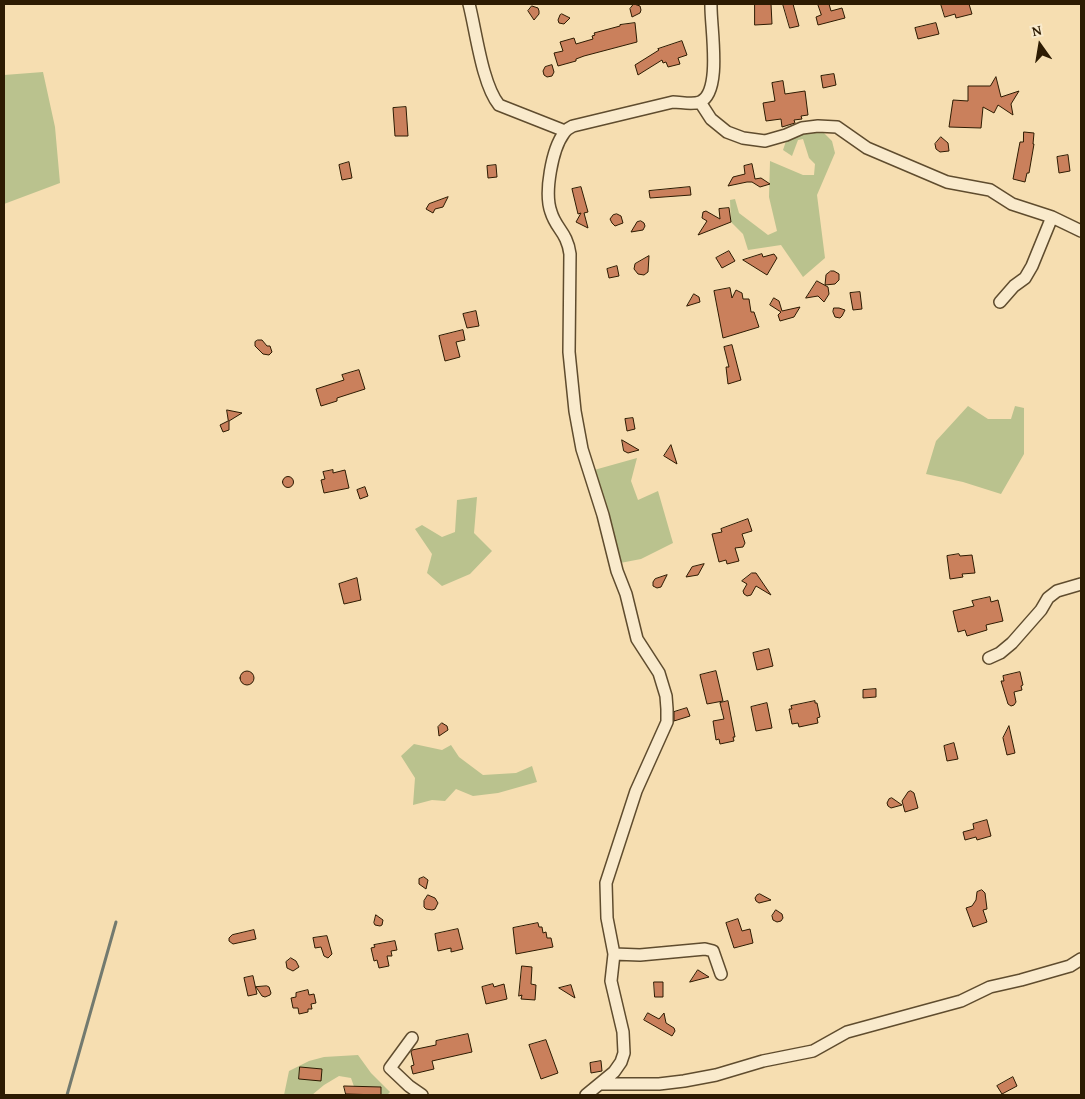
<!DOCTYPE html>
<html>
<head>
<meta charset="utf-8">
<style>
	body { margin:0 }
	#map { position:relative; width:1085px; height:1099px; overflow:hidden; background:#f6deb1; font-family:"Gentium Book Plus",serif }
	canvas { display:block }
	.frame { position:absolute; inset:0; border:5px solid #2d1b02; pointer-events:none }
	.north { position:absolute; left:1015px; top:20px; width:50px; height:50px; -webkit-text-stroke:4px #f9eacc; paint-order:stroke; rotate:347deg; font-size:14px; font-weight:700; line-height:20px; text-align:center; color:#2d1b02 }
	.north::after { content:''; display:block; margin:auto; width:18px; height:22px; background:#2d1b02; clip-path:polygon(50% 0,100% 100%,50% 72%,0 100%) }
</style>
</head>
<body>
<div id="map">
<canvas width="1085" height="1099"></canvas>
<div class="frame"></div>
<div class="north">N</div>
</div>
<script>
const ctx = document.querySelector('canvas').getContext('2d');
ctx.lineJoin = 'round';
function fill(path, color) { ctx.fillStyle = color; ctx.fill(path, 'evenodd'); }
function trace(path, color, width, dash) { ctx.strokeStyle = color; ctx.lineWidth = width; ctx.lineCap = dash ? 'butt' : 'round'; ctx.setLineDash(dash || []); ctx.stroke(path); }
fill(new Path2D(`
	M43,72L55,127L60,183L4,204V75Z
	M821,130L832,141L835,153L817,195L825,258L803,277L781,245L748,250L743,234L731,222L730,200L735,199L739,213L768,235L777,231L769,197L770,161L803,175H814L815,164L809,158L803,139L798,140L792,156L783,150L786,141L791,137Z
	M968,406L988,419H1011L1015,406L1024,408V454L1001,494L963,482L926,474L936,441Z
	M637,458L631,481L638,500L658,491L673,543L641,559L615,564L587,472Z
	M477,497L474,533L492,551L470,574L442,586L427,573L432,554L415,529L422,525L442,537L455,532L457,500Z
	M414,744L442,750L451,745L459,757L483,775L516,773L532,766L537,782L498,793L473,796L456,789L445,801L432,800L413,805L415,778L401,756Z
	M358,1055L371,1073L390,1092L387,1095H357L351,1078L339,1076L324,1085L312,1095H284L289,1071L309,1061L324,1057Z`), '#bac28e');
trace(new Path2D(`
	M67,1095L116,922`), '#737a6f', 3);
const building = new Path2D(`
	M634,4L640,6L641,10L640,13L632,17L630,9Z
	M755,4H771L772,24L755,25Z
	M783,4H793L799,26L790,28Z
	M818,4H829L831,11L842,8L845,18L818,25L816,17L821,15Z
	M941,4H969L972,14L956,18L955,14L945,17Z
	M532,6L538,8L539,11V14L534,20L528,11Z
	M562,14L570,18L564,24L559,23L558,20L560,15Z
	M635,23L637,42L584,56L576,59V61L558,66L554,53L563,51L560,42L574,38L576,44L593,39L592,36L595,35L594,33L620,26V25Z
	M936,23L939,34L918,39L915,28Z
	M682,41L687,55L678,58L680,64L668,67L666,62L663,63L662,60L638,75L635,65L659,50L658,49Z
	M552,65L554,72L552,76L547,77L544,75L543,71L545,67Z
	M834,74L836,85L823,88L821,76Z
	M996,77L1001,97L1019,91L1011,104L1013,115L998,105L994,113L983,107L981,128L949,127L953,100L968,101V86H990Z
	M783,81L785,94L805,91L808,115L801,116L802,119L794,120L795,123L782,127L781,119L766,121L763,103L775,101L772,83Z
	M406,107L408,136H395L393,108Z
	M1024,132L1034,133L1033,144H1034L1029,173H1027L1025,182L1013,179L1020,142H1023Z
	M941,137L948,143L949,151L940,152L936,149L935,144Z
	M1068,155L1070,171L1059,173L1057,157Z
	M349,162L352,178L342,180L339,165Z
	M752,164L755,179L761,178L770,184L760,187L752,182H747L728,186L733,177L745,174L744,166Z
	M496,165L497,177L488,178L487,166Z
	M581,187L588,212L584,213L588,228L576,222L581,213L578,214L572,189Z
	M690,187L691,195L650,198L649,191Z
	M448,197L443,207L435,209L433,213L426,209L429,204Z
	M729,208L731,222L698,235L707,221L702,218L703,212L706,211L720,219L719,209Z
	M617,214L621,216L623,223L615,226L612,223L610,219L613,215Z
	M641,221L644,223L645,226L643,230L631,232L637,222Z
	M729,251L735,261L722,268L716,258Z
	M762,254L763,257L774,254L777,258L767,275L743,260Z
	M649,256L648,272L644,275L638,274L634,269L635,264Z
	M617,266L619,276L609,278L607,269Z
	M831,271H834L839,274V280L835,284L825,285L826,275Z
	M817,281L828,287L829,294L824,302L818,296L806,298Z
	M730,288L732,298L736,290L742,293L743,299H749L751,312H754L759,327L723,338L714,291Z
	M860,292L862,309L853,310L850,293Z
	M694,294L699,297L700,302L687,306Z
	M774,298L779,301L782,311L800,307L794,317L780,321L778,315L781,312L770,305Z
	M834,308H839L845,310L842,316L840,318L835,317L833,312Z
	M476,311L479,326L467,328L463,314Z
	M463,330L465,340L456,342L460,357L445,361L439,336Z
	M258,340H262L267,346H270L272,352L269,355L263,354L255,346V342Z
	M732,345L741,380L728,384L726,367H729L724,347Z
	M359,370L365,389L337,398V401L321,406L316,389L344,380L342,375Z
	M227,410L242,413L229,421V430L223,432L220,425L228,421Z
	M633,418L635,429L627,431L625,419Z
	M622,440L639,450L628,453L624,451Z
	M671,445L677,464L664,456Z
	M333,470V473L345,470L349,488L324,493L321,480L325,479L323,472Z
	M282.5 482a5.5 5.5 0 1 1 11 0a5.5 5.5 0 1 1-11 0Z
	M365,487L368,496L360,499L357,490Z
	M748,519L752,531L742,534L745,543L743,547L735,548L739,561L727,564L726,560L719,562L712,534L722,532L721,529Z
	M959,554L960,556L972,555L975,573L962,574L963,577L950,579L947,556Z
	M704,564L698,575L686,577L692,567Z
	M752,573H756L771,595L756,586L751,595L747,596L744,594L743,591L747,584L742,581Z
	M667,575L661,587L657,588L653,586V582L655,579Z
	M357,578L361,600L344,604L339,584Z
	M990,597L991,602L998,600L1003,621L986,625L987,630L967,636L965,630L958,632L953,611L974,606L972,601Z
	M769,649L773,666L757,670L753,653Z
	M716,671L723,701L707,704L700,675Z
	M240 678a7 7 0 1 1 14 0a7 7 0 1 1-14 0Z
	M1020,672L1023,685L1021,686L1022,690L1014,692L1016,702L1014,705L1011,706L1008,704L1001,681H1004L1003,676Z
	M876,689V697L863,698V690Z
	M728,701L735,737H733L734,741L720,744L719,739L716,740L713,721L724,719L720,703Z
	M815,701V703H817L820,717L817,718L818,723L799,727L798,723L792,724L789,709H792L791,706Z
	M767,703L772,728L756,731L751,707Z
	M687,708L690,716L674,721V712Z
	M442,723L447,726L448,730L439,736L438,727Z
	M1009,726L1015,753L1007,755L1003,738Z
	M954,743L958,759L947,761L944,746Z
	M911,791L914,793L918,808L905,812L902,801L908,792Z
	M892,798L902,805L891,808L888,806L887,803L889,799Z
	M987,820L991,836L977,840L976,837L965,840L963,832L974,829L973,824Z
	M424,877L428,880L426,889L419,884V879Z
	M982,890L985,893L987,909L983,910L987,922L973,927L966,908L972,906L976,900L977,892Z
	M760,894L771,900L759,903L756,901L755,898L757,895Z
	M428,895L435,898L438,903L435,909L432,910L426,909L424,907V901Z
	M776,910L782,914L783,918L781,921L777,922L773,920L772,916Z
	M376,915L383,920L382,925L380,926L375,925L374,923Z
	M738,919L742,931L750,929L753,943L734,948L726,923Z
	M538,923L539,927H542L543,933L546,932L547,938H551L553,947L516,954L513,928Z
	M458,929L463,949L451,952V948L438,951L435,934Z
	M254,930L256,939L233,944L229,941V938L232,935Z
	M327,936L332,954L328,958L324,956L321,947L315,948L313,938Z
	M395,941L397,950L391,951L392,956H387L389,966L379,968L377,960L374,961L371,948L375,947L374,945Z
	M291,958L296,961L299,967L293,971L287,968L286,962Z
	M522,966L532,967L531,984L536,985L535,1000L521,999L522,995L519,996Z
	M698,970L709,977L690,982Z
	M253,976L257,994L248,996L244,978Z
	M654,982H663V997H655Z
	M493,984L494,987L504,984L507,999L486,1004L482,987Z
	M571,985L575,998L559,988Z
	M267,986L269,987L271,993L270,995L265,997L262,996L256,987Z
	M308,990L309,995L314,994L316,1003L311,1004L312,1009H308V1012L299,1014L298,1008H293L291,998L296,997V993Z
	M648,1013L659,1019L664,1013L666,1023L674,1028L675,1031L672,1036L644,1020Z
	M468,1034L472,1052L432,1061L434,1069L413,1074L411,1066L414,1065L411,1052L412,1050L436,1045V1041Z
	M546,1040L558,1073L541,1079L529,1045Z
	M601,1061L602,1071L591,1073L590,1063Z
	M300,1067L322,1069L321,1081L299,1079Z
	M1013,1077L1017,1086L1002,1094L997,1086Z
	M344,1086L381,1087V1095L346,1094Z`);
fill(building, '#ca805c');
trace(building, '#2d1b02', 1);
const street = new Path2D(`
	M469,4C476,31 482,84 499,105L565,131
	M700,102L711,119L727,132L743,138L765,141L786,135L802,128L818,126L837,127L867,148L947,182L990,190L1012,204L1052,217L1081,231
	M1000,302L1014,286L1025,278L1032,266L1052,217
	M989,658L1000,653L1012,643L1041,610L1048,598L1057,591L1081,584
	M614,954L640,955L705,949L713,951L721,974
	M412,1038L390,1068L409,1086L422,1095
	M601,1084H659L684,1081L716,1075L763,1061L813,1051L847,1032L961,1001L990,987L1021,980L1070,966L1081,959
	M586,1095L614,1072L621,1062L624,1053L623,1032L611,981L614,954L607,918L606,883L636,791L667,722V709L666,696L659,673L637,639L626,594L617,571L603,515L582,449L575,411L569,352L570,254C567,232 556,229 551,212C544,193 552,149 564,133C566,129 569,128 573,126L673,102C681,102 692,105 700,102C723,92 710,24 711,4`);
trace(street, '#5f4c2e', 14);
trace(street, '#f9eacc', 11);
</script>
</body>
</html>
